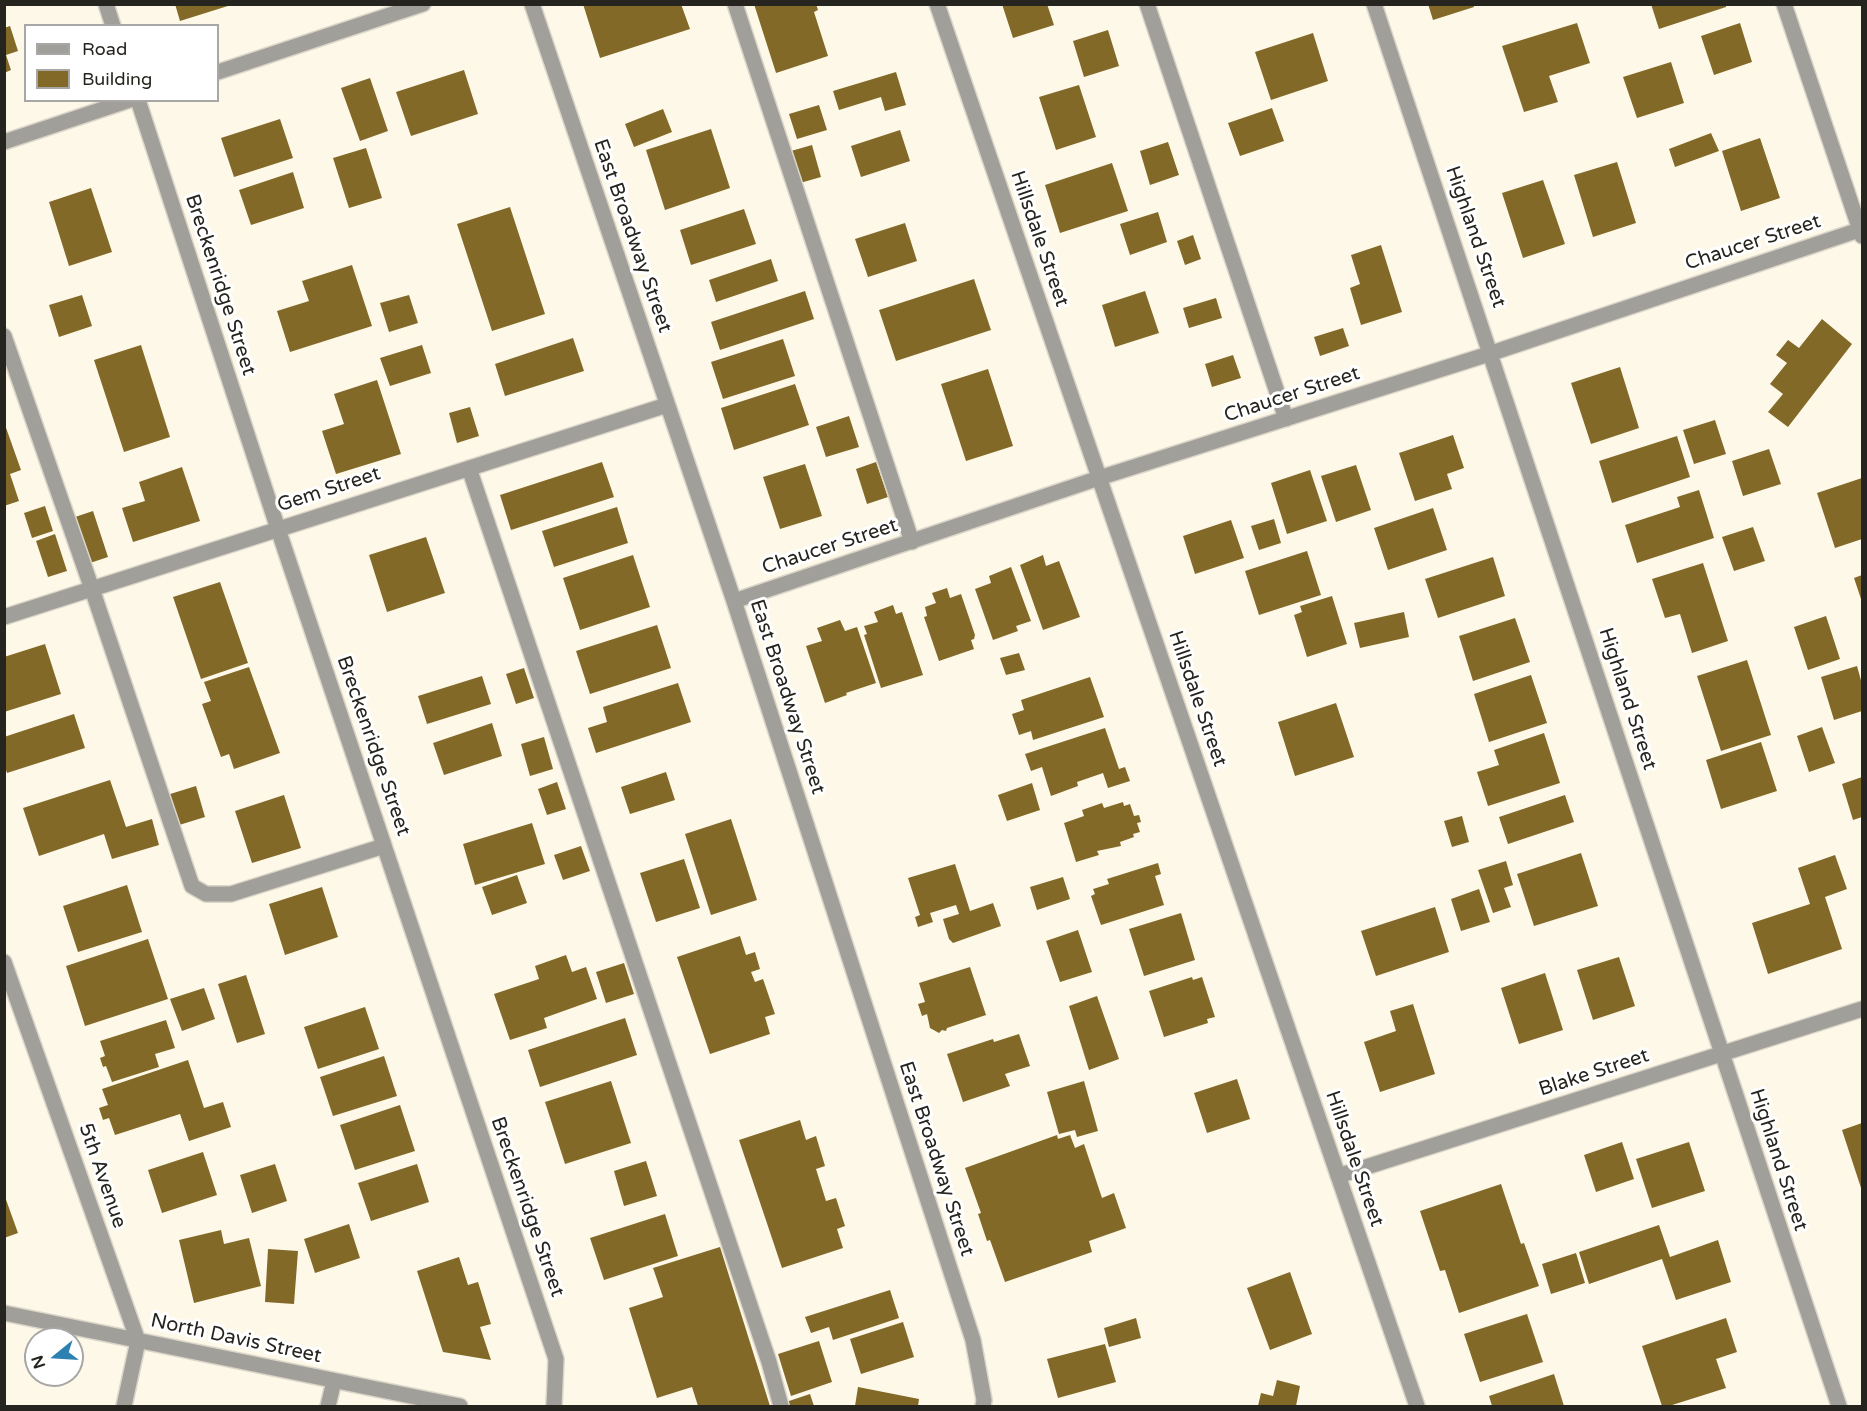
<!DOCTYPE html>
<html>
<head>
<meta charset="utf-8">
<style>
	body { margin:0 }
	#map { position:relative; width:1867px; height:1411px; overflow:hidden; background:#fef8e9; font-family:"Varela Round",sans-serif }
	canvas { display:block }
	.frame { position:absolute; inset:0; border:6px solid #26241e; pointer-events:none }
	.legend { position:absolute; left:24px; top:24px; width:195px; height:78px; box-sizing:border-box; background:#fff; border:2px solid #a8a7a5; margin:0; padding:8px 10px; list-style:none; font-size:18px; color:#26241e }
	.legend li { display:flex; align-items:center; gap:12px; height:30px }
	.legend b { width:30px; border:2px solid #a8a7a5 }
	.north { position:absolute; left:24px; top:1327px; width:60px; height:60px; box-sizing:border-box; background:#fff; border:2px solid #a8a7a5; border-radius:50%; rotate:252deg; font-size:16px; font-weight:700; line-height:24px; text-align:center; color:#26241e }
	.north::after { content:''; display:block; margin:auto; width:21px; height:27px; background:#2c81b0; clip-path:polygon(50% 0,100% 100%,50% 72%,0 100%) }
</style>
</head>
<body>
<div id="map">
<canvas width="1867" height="1411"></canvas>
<div class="frame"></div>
<ul class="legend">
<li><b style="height:8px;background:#a19f99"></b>Road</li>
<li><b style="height:16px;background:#826927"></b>Building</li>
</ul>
<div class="north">N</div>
</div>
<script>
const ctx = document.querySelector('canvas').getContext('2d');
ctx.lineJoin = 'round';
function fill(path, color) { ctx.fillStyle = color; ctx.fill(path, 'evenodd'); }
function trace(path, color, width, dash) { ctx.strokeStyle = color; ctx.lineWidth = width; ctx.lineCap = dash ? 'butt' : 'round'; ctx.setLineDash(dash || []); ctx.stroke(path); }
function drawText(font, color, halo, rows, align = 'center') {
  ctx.font = font + ' "Varela Round",sans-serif'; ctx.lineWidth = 6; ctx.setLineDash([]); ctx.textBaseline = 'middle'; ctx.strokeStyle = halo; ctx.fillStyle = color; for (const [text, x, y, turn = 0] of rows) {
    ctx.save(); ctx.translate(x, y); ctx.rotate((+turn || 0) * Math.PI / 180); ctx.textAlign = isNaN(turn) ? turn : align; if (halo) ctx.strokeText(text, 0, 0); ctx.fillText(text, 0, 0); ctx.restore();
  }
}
fill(new Path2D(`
	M175,4H231V5L180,21Z
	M583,4H681L690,29L600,58Z
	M754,4H816L818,10L814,12L828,56L776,73Z
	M1002,4H1047L1054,25L1013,38Z
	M1428,4H1474V7L1433,20Z
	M1651,4H1726V7L1659,29Z
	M1577,23L1590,63L1549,76L1558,102L1524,112L1502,46Z
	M1740,23L1752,62L1714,75L1701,36Z
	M10,26L18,51L6,55L11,70L4,73V28Z
	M1108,30L1119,66L1084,77L1073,41Z
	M1313,33L1328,81L1271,100L1255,52Z
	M1671,62L1684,103L1637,118L1623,77Z
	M464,70L478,114L411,136L396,92Z
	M896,72L906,105L885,111L881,97L839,110L833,91Z
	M370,78L388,131L360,141L341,88Z
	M1079,85L1096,137L1056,150L1039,97Z
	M819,105L827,130L797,139L789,114Z
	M1272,108L1284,141L1240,156L1228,123Z
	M663,109L672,132L634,147L625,124Z
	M280,119L293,158L234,177L221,138Z
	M711,129L730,188L665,210L646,150Z
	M900,130L910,161L861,177L851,146Z
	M1711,133L1719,151L1675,167L1669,149Z
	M1760,138L1780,198L1741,211L1722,151Z
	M1168,142L1179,175L1150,185L1140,151Z
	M812,145L821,177L800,183L791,151Z
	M366,148L382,198L349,208L333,158Z
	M1617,162L1636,223L1593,237L1574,175Z
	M1112,163L1128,211L1060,233L1045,185Z
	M293,172L304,208L251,225L239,190Z
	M1543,180L1565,244L1523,258L1502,193Z
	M91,188L112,252L69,266L49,202Z
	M510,207L545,314L492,331L457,224Z
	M744,209L756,244L691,265L680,230Z
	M1158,212L1167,242L1130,255L1120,224Z
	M905,223L917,261L868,277L855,239Z
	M1193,235L1201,259L1185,265L1177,241Z
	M1381,245L1402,312L1361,325L1350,288L1360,284L1351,255Z
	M771,259L778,281L716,302L709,280Z
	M352,265L372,326L290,352L277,311L309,301L302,281Z
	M974,279L991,330L896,361L879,310Z
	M805,291L814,319L720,350L711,322Z
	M1145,291L1159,333L1115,347L1102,305Z
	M82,295L92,326L59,337L49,305Z
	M409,295L418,323L389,332L380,303Z
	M1216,298L1222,318L1189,328L1183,308Z
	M1822,319L1852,344L1788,427L1768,412L1783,394L1770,384L1787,363L1776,355L1788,340L1799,348Z
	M1343,328L1349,346L1320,356L1314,337Z
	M573,338L584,371L505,396L495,364Z
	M783,339L795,376L723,399L711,362Z
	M141,345L170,437L124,452L94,360Z
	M422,345L431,373L390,386L380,358Z
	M1233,355L1241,378L1212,387L1205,364Z
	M1620,367L1639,428L1591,444L1571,383Z
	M988,369L1013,446L966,461L941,384Z
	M377,380L401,454L336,474L322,431L344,424L334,394Z
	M795,384L809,425L734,450L721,408Z
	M470,407L479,436L457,443L449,413Z
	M849,416L859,447L826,457L816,427Z
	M1715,420L1726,454L1694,464L1683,430Z
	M4,422L21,470L10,474L19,501L4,506Z
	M1453,435L1464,468L1447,474L1452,489L1415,501L1399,453Z
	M1677,436L1690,477L1612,503L1599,461Z
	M1769,449L1781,484L1743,496L1732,461Z
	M602,462L614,497L511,530L500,495Z
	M876,462L888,497L867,504L856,469Z
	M805,464L822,516L780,529L763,477Z
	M1356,465L1371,510L1336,522L1321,476Z
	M182,467L200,521L133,542L122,508L145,501L139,482Z
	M1310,470L1327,521L1287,534L1271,483Z
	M1862,478V539L1835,548L1817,493Z
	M1699,490L1714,538L1637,563L1625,525L1680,507L1677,497Z
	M45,506L53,531L32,538L24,513Z
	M617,507L628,543L554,567L542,531Z
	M1433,508L1447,550L1388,570L1374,528Z
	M93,511L108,557L87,564L72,518Z
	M1274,519L1281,543L1259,550L1251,526Z
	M1231,520L1244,558L1195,574L1183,536Z
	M1753,527L1765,561L1734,571L1722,537Z
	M55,534L67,571L48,577L36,541Z
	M426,537L445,593L387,612L369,555Z
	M1307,551L1321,595L1259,615L1245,571Z
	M633,555L650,607L580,630L563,578Z
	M1043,555L1046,566L1059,561L1080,617L1043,630L1020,565Z
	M1493,557L1505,596L1438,618L1425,579Z
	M1703,563L1728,641L1692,653L1680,614L1665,618L1652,579Z
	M1011,567L1031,621L1016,626L1018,631L993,640L975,589L991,583L989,576Z
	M1862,575V602L1854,578Z
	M220,582L248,663L201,679L173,597Z
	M947,588L950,598L961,594L975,635L974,639L971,640L974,649L939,661L924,617L927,616L925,607L936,603L932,593Z
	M1332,596L1347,644L1307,657L1294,615L1302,612L1300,606Z
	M893,605L896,614L902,612L923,675L881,688L864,635L867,634L864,626L878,622L874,612Z
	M1404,612L1409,637L1360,648L1354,623Z
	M1826,616L1840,659L1808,670L1794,627Z
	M1515,618L1530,662L1473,681L1459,636Z
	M840,620L845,631L857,627L876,683L846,693L847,695L825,703L806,646L822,641L817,628Z
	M657,625L671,668L590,694L576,651Z
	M45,644L61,694L4,712V657Z
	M1019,653L1025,670L1006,675L1000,658Z
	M1747,660L1771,735L1721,751L1697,676Z
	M1857,666L1862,684V711L1834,720L1821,677Z
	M249,667L280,753L234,769L229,754L221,757L202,704L211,701L204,682Z
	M524,668L534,698L516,704L506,674Z
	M1531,675L1547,723L1489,742L1474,694Z
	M482,676L491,704L427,724L418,696Z
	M1090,677L1104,717L1033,740L1031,731L1019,735L1012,714L1024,710L1021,700Z
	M678,683L691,722L596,753L588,728L607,722L603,707Z
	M1336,703L1354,757L1295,776L1278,722Z
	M74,714L85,748L7,773L4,764V737Z
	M492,723L502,756L444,775L433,743Z
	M1822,727L1835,763L1809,772L1797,736Z
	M1105,728L1119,769L1125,767L1130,781L1108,788L1103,773L1077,782L1078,786L1051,796L1042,767L1031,771L1025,754Z
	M1544,733L1560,783L1488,806L1477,772L1499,765L1494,750Z
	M544,737L553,769L530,776L521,744Z
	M1761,742L1777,791L1721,809L1706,760Z
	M666,772L675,800L630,814L621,787Z
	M1862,777V817L1853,820L1842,784Z
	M110,780L126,827L152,819L159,845L112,859L104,834L39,856L23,808Z
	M557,782L566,809L547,815L538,789Z
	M1032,783L1040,810L1007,821L998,795Z
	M196,786L205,817L176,826L167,795Z
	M284,795L301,848L252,863L235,811Z
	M1565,795L1574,822L1508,844L1499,817Z
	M1123,802L1124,806L1130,804L1134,816L1139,815L1141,822L1137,823L1140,832L1133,834L1134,837L1120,842L1121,846L1097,851L1099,855L1076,862L1064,823L1084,816L1082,810L1102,803L1104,808Z
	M1462,816L1469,842L1452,847L1444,821Z
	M731,819L757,900L711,915L685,834Z
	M532,823L545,864L475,885L463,844Z
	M581,846L590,871L563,880L554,855Z
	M1581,853L1598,906L1534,926L1517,874Z
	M1835,855L1847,889L1825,897L1842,949L1768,974L1752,923L1810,904L1798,868Z
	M684,859L700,908L656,922L640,873Z
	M1506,861L1513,885L1504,888L1511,907L1493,913L1478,870Z
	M1158,863L1161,874L1155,876L1164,905L1101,925L1091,896L1095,894L1093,889L1109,884L1107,879Z
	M955,864L970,911L993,903L1001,926L953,943L949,939L943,919L959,914L956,905L930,913L933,922L918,927L915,917L920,915L908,878Z
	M517,875L527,903L492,915L482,887Z
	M1063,877L1070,899L1037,910L1030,887Z
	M127,885L142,932L78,952L63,906Z
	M322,887L338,937L285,955L269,904Z
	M1479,889L1490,922L1461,931L1451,899Z
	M1435,907L1449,952L1376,976L1361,931Z
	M1181,913L1195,960L1144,976L1129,929Z
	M1078,930L1092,972L1060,982L1046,941Z
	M740,936L746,955L755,952L760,969L751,972L755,982L763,979L775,1014L765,1017L770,1034L710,1054L677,957Z
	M148,939L168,999L85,1026L66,966Z
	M566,955L572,972L586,967L597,999L544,1018L547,1028L510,1040L494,994L539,979L535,966Z
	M1619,957L1635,1006L1593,1020L1577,970Z
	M624,963L634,994L606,1003L596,972Z
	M970,967L986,1015L947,1028L946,1031L942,1030L939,1033L930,1028L927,1014L922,1016L918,1004L925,1002L919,983Z
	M1545,973L1563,1030L1519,1044L1501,988Z
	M246,975L265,1034L237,1043L218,984Z
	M1192,977L1193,980L1202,977L1215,1017L1207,1019L1208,1023L1164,1037L1149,991Z
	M204,988L215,1019L182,1031L170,999Z
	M1097,996L1119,1059L1089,1070L1069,1006Z
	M1413,1004L1435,1074L1380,1092L1364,1042L1396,1031L1390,1011Z
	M365,1007L379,1049L318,1069L304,1027Z
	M625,1018L637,1055L540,1087L528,1050Z
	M166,1020L175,1048L155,1054L159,1067L112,1082L106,1066L103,1067L100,1058L105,1056L100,1041Z
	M1019,1034L1030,1066L1005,1074L1010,1086L963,1102L947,1054L993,1039L994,1042Z
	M384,1056L397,1096L333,1116L320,1077Z
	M188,1060L204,1108L223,1102L231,1127L189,1141L180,1114L115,1135L109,1118L103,1120L99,1108L108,1105L102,1089Z
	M1237,1079L1250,1119L1207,1133L1194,1093Z
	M611,1081L631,1143L565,1164L545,1102Z
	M1084,1081L1098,1131L1077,1137L1075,1130L1059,1134L1047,1092Z
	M400,1105L415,1151L355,1170L340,1125Z
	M800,1120L806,1140L816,1136L825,1166L816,1169L826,1201L836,1198L845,1226L837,1229L843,1248L782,1268L739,1140Z
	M1862,1123V1191L1842,1130Z
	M1057,1135L1058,1139L1070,1135L1075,1148L1084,1144L1102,1198L1114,1193L1126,1228L1089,1241L1092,1252L1005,1282L990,1240L987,1241L978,1214L981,1213L965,1168Z
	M1622,1142L1634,1179L1596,1192L1584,1155Z
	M1689,1142L1705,1191L1652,1208L1636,1159Z
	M203,1152L217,1195L162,1213L148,1170Z
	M646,1161L657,1196L624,1206L614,1171Z
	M275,1164L287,1201L252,1213L240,1175Z
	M417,1164L429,1202L371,1221L358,1183Z
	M1501,1184L1521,1244L1524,1243L1539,1286L1459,1313L1445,1270L1440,1271L1420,1211Z
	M4,1194L18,1233L4,1238Z
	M665,1214L678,1256L604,1280L590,1238Z
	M349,1224L360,1258L315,1273L304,1239Z
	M1659,1225L1670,1257L1718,1240L1731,1282L1676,1300L1662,1259L1589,1284L1579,1252Z
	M221,1230L224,1244L249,1238L261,1286L194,1303L179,1240Z
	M720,1247L770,1406H698L692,1387L657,1398L629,1308L663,1297L653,1268Z
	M268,1249L298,1251L294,1304L265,1302Z
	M1576,1253L1585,1283L1551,1294L1542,1264Z
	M459,1257L468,1285L478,1282L491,1324L480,1327L491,1360L443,1352L417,1271Z
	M1290,1272L1312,1334L1270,1350L1247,1288Z
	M890,1290L899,1318L833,1340L829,1327L811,1333L805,1317Z
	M1527,1314L1543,1362L1480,1382L1464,1334Z
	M1136,1318L1141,1338L1109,1347L1104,1328Z
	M1726,1318L1737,1352L1716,1359L1726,1388L1669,1406H1662L1642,1346Z
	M903,1322L914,1357L861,1374L850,1339Z
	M819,1341L832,1382L791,1396L778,1354Z
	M1105,1344L1116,1382L1058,1398L1047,1359Z
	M1554,1374L1564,1406H1492L1489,1396Z
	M1277,1380L1300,1386L1296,1406H1258L1261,1393L1273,1396Z
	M858,1387L919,1399L918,1406H855Z
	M810,1394L814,1406H788L786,1402Z`), '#826927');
const minor = new Path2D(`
	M106,4L113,26
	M532,4L734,601L973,1340L984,1400L983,1406
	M735,4L912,542
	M937,4L1417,1406
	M1147,4L1286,419
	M1374,4C1532,471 1682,940 1839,1406
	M1784,4L1862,236
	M218,72L423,4
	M138,100L278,529L556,1359L554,1406
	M4,142L130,100
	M4,336L92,589L192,886L206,894H231L384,846
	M469,468L769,1362L781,1406
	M734,601L1099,478L1492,353L1862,229
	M4,617L667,405
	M4,962L138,1341L124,1406
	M1338,1176L1862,1009
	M4,1313L460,1406
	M328,1406L334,1381`);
trace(minor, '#dbd6c9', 18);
trace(minor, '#a19f99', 15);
drawText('20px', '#26241e', '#fff', [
	["East Broadway Street",632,236,71],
	["Highland Street",1475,237,71],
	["Hillsdale Street",1039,239,71],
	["Chaucer Street",1753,243,-18],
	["Breckenridge Street",220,285,72],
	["Chaucer Street",1292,395,-18],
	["Gem Street",329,490,-18],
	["Chaucer Street",830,547,-18],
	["East Broadway Street",787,697,72],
	["Hillsdale Street",1197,699,71],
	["Highland Street",1627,699,72],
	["Breckenridge Street",373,746,71],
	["Blake Street",1594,1073,-18],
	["East Broadway Street",936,1159,72],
	["Hillsdale Street",1354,1159,71],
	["Highland Street",1778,1160,72],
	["5th Avenue",102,1176,71],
	["Breckenridge Street",527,1207,71],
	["North Davis Street",236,1339,12]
]);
</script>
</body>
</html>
